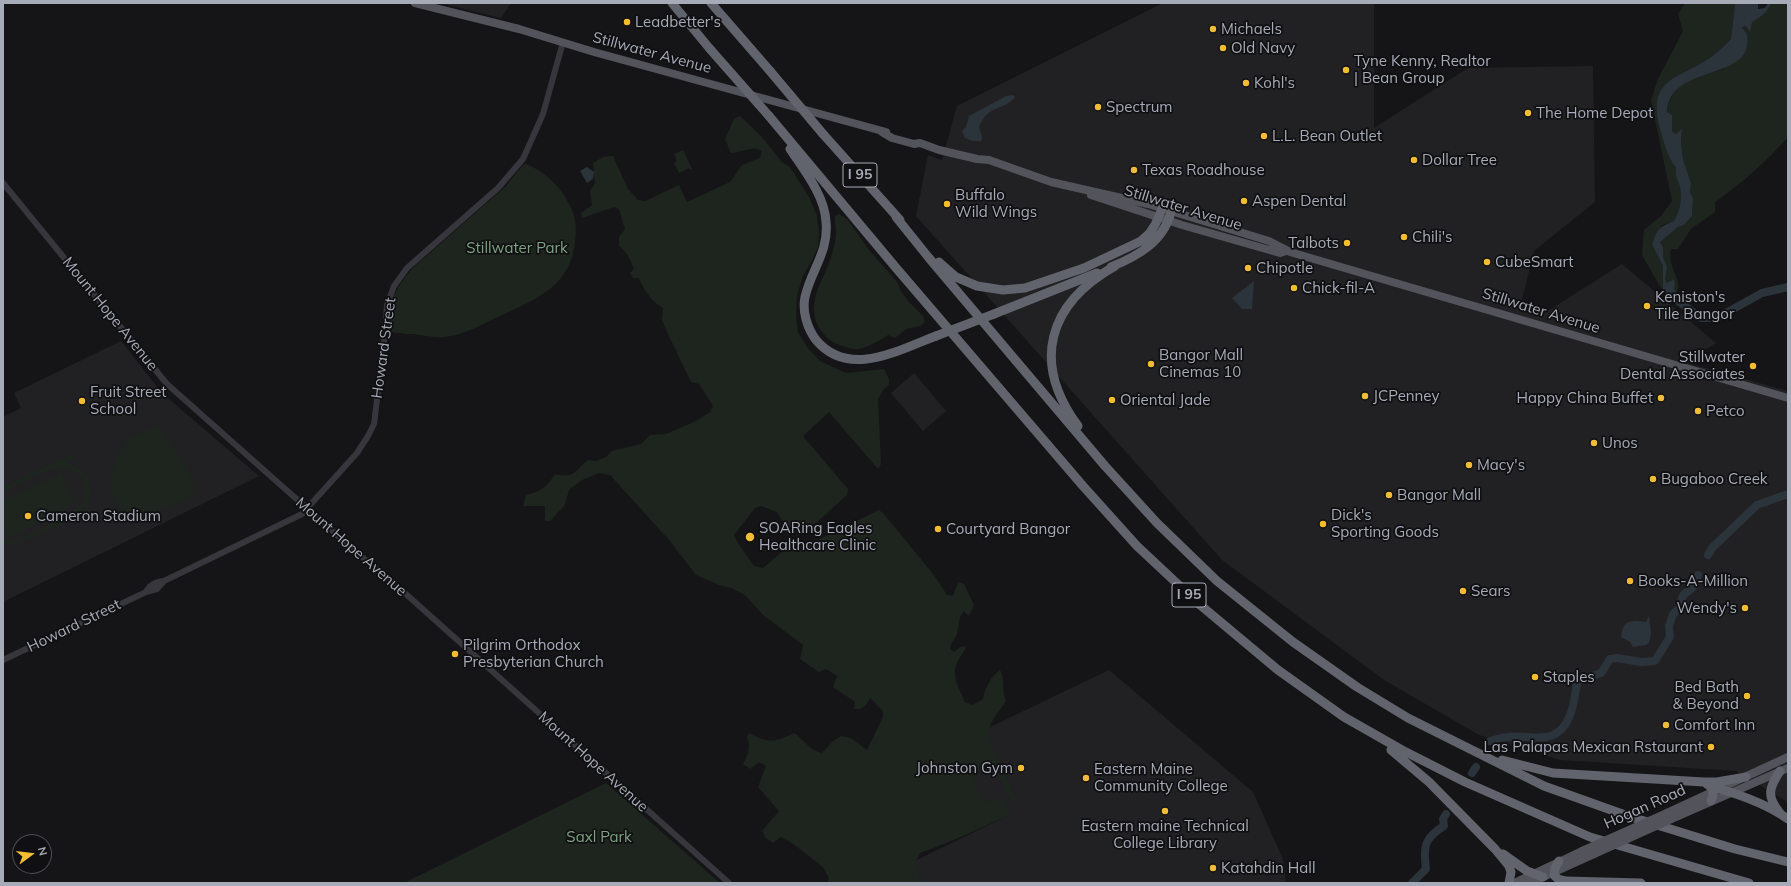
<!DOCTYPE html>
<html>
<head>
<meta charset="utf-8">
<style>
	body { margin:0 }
	#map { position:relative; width:1791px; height:886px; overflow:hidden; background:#151517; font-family:Mulish,sans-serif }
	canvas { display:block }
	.frame { position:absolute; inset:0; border:4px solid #a7abb7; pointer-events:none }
	.north { position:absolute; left:12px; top:834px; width:40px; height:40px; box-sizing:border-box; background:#101012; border:1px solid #4c4e54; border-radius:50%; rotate:75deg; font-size:11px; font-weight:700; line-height:16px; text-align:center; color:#a7abb7 }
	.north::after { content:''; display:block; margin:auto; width:14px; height:18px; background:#f2bd32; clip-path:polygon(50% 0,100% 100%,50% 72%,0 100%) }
</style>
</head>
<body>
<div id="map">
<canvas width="1791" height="886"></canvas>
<div class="frame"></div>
<div class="north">N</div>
</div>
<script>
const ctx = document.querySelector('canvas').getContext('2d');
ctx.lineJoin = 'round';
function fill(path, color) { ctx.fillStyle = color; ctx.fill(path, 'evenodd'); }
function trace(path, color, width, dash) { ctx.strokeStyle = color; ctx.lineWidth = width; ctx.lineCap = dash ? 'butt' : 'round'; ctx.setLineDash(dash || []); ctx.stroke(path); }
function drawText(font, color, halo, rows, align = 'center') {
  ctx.font = font + ' Mulish,sans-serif'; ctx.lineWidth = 3.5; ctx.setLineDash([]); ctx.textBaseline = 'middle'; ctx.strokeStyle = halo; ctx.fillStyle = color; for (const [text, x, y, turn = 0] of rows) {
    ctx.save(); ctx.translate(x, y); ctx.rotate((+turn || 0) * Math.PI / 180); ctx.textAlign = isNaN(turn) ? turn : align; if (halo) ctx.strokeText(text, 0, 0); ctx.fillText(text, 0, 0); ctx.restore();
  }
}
fill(new Path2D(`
	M439,3H511L501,18Z
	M1163,3H1374V128L1468,68L1593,66L1595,202L1534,251L1520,308L1543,314L1622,264L1716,343L1684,362L1788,391V802L1736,771L1560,760L1479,735L1384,680L1222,560L916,216L928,155L942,160L957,106Z
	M121,341L162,393L259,476L3,602V417L21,408L14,393Z
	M914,373L946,411L923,431L891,393Z
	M1109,670L1253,792L1283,859L1286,883H869L1003,818L911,765Z`), '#212124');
fill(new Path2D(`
	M1685,3H1735L1731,39C1725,45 1718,52 1711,57C1678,80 1646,77 1660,129C1664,144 1667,156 1676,168C1674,175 1678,180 1680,187C1682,200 1680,210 1674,221L1662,225L1652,245L1663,266V290L1659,285L1642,255L1644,230L1661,216L1672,201L1651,100L1658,79L1683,31L1678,14Z
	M1771,3H1788V137C1766,162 1742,183 1715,202V212L1691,229L1678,249H1671C1666,267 1686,282 1675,295L1672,292L1674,287V280L1667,283L1665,279L1667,267L1663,257V247L1660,242L1678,227L1684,225L1692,216L1693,198L1690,192L1691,183L1683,159L1681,142L1682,130L1676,134L1672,131V115L1667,112C1669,83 1700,75 1724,69C1727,62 1740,29 1743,27C1753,19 1766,17 1771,3Z
	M740,116L761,136L782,162L790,167L809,197L817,216L819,232L818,247L811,262L803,276L797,295L796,315L798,332L807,347L820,361L846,373L884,369L889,379V385L883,390L878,399L881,464L878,469L829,412L803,436L848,489L847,495L816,523L806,529H792L786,526L777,512L761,506L755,508L734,535L738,543L754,566L763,568L791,544L818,540L879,510L883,513L934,575L947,595L953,596L958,582L964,584L974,605L969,616L964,611C958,618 959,625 957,634C955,640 951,641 950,649L954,652L960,647L966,646C964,653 960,656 957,663C951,676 960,690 965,702L972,705L983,699C986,686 990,678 1000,670C1006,681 1001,691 1006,701L991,723L988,735L992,748L998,756L1015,798L1017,805L1013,803L995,772L981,768C967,781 975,789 985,802L1002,799L1010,810V815L949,842L920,853L916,861L921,883H827L829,878L823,867L792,843L781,837L773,843L765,837L762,831L779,811L758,787L766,766L759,762L750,769L743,764C748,755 751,747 747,737L749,733C768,743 774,743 794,733C804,739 810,751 822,753L833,741L841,736L851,738L867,750L883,717V711L870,698C866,706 863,710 854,709L855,702L833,687L837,676L826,669L819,672L800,659L803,645L763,615L745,595L731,588L719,585L696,575L670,541L610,475L599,473L582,480L569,490L565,505L550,521H545V506H523L526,495C542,491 546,488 555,474C575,479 574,471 588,460L596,461L606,457L612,451L641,444L650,435L666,434L696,421L710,412L713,406L699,384L691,382L668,334L662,320L663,308C653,303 643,289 639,278H633L630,273L634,269C630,259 627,252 619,246V237L625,229L619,209L614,207L582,218L581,213L592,205L590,190L595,184L593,163L603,157L613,156L628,189L638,200L645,201L679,185L687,202L730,182L742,165L760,158L762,151C753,145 741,153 731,153L725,139L734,119Z
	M683,150L692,169H690L689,168L679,173L674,163L677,161L674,154Z
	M526,164C544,171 561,187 569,204C576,216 577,229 575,242C571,285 537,299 502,315C484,323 464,336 443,337C433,338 423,335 413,334C405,334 396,334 389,331C384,307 399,282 415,266L505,187L523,165Z
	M839,214L847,219L869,250L898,283L900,290L909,302L923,316L925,322L920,326L906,329L895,338L888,335C883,339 864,349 858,349C854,350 847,347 843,346C833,344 824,336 819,328C804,300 827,277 833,250C835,244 836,237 836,231C836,226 834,222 835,216Z
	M157,425L186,466L196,488L193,495L172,506L124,520L111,492L110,479L115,460L129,438Z
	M75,453L77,457L66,463C76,465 85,471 89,482C92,491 90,503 83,511C73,521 33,536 19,543L11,545H3V540C7,541 11,541 15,540C27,536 77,512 82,503C86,496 86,486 82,479C66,452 23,483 3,493V487Z
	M61,473L76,504L8,538L3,527V501Z
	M606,783L720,883H404Z`), '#1d251e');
fill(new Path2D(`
	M1735,3H1758V9L1765,8L1768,3H1771C1768,12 1760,18 1752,22L1750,32L1746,26L1742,27C1743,30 1746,32 1747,35C1755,83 1670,62 1667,112L1672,115V131L1676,134L1682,129L1681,142L1683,159L1691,183L1690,192L1693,198L1692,216L1684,225L1678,227L1660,242L1663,247V257L1667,267L1665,279L1667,283L1674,279L1675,285L1673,291L1676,289L1672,299L1663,290V266L1652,245C1657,230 1658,227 1674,221C1680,210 1682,200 1680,187C1678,180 1674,175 1676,168C1667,156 1664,144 1660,129C1646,77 1678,80 1711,57C1718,52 1725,45 1731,39Z
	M1013,95L1015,97C1003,112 989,103 979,127L982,137L981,141H973L965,138L962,131L966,127L969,116L1006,96Z
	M587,167L594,172L593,179L587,183L580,171Z
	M1254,281L1252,309H1242L1232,298Z
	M1649,616L1651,634L1649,643L1646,645L1633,647L1630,642L1621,637C1623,619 1631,620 1646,622Z`), '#2b333b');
trace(new Path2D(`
	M1668,288L1678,301L1701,318H1717L1762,293L1788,287
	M1708,555L1712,548L1757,505L1788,494
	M1490,741C1496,740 1502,737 1508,737C1520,735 1533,739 1546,737C1571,733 1574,703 1577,683L1580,680L1601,673L1610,659L1617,658L1641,662L1655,661L1670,637L1669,626L1673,614L1682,606C1680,592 1686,595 1693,587C1695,584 1697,579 1698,575
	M1472,773L1476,767
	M1412,883L1426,869C1423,847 1424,838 1444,826L1443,819L1446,814`), '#2b333b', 8);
trace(new Path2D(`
	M3,183L167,384L355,551L407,595L729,883
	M146,592C150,584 156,582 164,581L302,514L357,453L368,436L374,424L385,334L387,305L394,286L407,268L498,188L523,159L543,114L563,42
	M3,660L146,592L157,589L164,581`), '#36363c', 6);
trace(new Path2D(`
	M415,3L519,29L594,52L886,132
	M882,132L892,138L914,144L920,143L939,150L977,159L989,160L1051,182L1148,204L1269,241L1290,252L1788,398
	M1091,195L1182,225L1280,253L1286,251
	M1667,813L1788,757
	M1678,816L1788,768
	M1514,883L1582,851
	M1530,883L1594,854`), '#52535b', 8);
trace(new Path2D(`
	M672,3L710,49
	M711,3L770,71
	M769,116L897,269L1083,486L1137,546L1199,604L1278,670L1344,717L1402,750L1465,782L1590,837L1749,883
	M823,134L900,220
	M790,149C804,170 825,196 826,222C829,252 811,270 805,297C802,311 807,328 816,340C849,379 898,350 936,336
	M896,217L929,258L1105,466L1157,523L1217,581L1293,642L1357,687L1408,718L1544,786L1628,816L1735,849L1788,862
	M939,262L956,277L977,286L1003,290L1025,288L1084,268L1141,241L1149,234L1155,225L1162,209
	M1111,267C1138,256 1163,242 1171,212
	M994,314L1097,273
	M1078,426C1031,362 1048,304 1115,266
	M1391,750L1429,782L1495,849L1509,866L1511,872L1509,883
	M1502,760L1553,773L1704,782H1717L1746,777
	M1704,782L1712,788L1713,795L1711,801
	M1720,789C1744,796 1768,805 1788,819
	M1780,813C1766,796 1769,788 1780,771
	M1503,854L1527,871L1543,877
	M1559,861L1555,868L1554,875L1558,879L1566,881L1641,883`), '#62646d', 9);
trace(new Path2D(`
	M1582,851L1667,813
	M1594,854L1678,816`), '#52535b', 8);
trace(new Path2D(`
	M710,49L769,116
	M770,71L823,134
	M936,336L994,314`), '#62646d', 9);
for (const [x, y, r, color] of [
	[627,22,4,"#f2bd32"],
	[1213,29,4,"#f2bd32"],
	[1223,48,4,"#f2bd32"],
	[1346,70,4,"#f2bd32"],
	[1246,83,4,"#f2bd32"],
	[1098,107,4,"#f2bd32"],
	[1528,113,4,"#f2bd32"],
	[1264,136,4,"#f2bd32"],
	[1414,160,4,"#f2bd32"],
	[1134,170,4,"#f2bd32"],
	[1244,201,4,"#f2bd32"],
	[947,204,4,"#f2bd32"],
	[1404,237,4,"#f2bd32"],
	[1347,243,4,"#f2bd32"],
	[1487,262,4,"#f2bd32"],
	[1248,268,4,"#f2bd32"],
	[1294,288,4,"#f2bd32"],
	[1647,306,4,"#f2bd32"],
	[1151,364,4,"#f2bd32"],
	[1753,366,4,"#f2bd32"],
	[1365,396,4,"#f2bd32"],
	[1661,398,4,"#f2bd32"],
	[1112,400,4,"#f2bd32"],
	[82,401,4,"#f2bd32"],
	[1698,411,4,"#f2bd32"],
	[1594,443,4,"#f2bd32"],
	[1469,465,4,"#f2bd32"],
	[1653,479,4,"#f2bd32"],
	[1389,495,4,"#f2bd32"],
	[28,516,4,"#f2bd32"],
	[1323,524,4,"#f2bd32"],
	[938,529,4,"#f2bd32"],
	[750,537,5,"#f2bd32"],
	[1630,581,4,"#f2bd32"],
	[1463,591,4,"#f2bd32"],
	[1745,608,4,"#f2bd32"],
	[455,654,4,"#f2bd32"],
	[1535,677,4,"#f2bd32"],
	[1747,696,4,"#f2bd32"],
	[1666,725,4,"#f2bd32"],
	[1711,747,4,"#f2bd32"],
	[1021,768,4,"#f2bd32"],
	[1086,778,4,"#f2bd32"],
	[1165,811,4,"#f2bd32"],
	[1213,868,4,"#f2bd32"]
]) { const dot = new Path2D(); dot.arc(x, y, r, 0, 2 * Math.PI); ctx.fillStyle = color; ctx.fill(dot); trace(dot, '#101012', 1.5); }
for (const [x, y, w] of [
	[860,175,34],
	[1189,595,34]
]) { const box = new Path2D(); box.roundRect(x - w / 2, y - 12, w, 24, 3); ctx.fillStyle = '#101012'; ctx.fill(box); trace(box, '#a7abb7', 1); }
drawText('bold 14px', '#a7abb7', null, [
	["I 95",860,175],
	["I 95",1189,595]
]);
drawText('15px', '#a7abb7', '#101012', [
	["Leadbetter's",635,22],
	["Michaels",1221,29],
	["Old Navy",1231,48],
	["Tyne Kenny, Realtor",1354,61],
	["| Bean Group",1354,78],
	["Kohl's",1254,83],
	["Spectrum",1106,107],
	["The Home Depot",1536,113],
	["L.L. Bean Outlet",1272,136],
	["Dollar Tree",1422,160],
	["Texas Roadhouse",1142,170],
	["Buffalo",955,195],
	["Wild Wings",955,212],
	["Aspen Dental",1252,201],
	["Chili's",1412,237],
	["Talbots",1339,243,"right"],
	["CubeSmart",1495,262],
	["Chipotle",1256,268],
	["Chick-fil-A",1302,288],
	["Keniston's",1655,297],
	["Tile Bangor",1655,314],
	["Bangor Mall",1159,355],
	["Cinemas 10",1159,372],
	["Stillwater",1745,357,"right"],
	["Dental Associates",1745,374,"right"],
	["Fruit Street",90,392],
	["School",90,409],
	["JCPenney",1373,396],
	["Happy China Buffet",1653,398,"right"],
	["Oriental Jade",1120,400],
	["Petco",1706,411],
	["Unos",1602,443],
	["Macy's",1477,465],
	["Bugaboo Creek",1661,479],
	["Bangor Mall",1397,495],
	["Dick's",1331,515],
	["Sporting Goods",1331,532],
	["Cameron Stadium",36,516],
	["SOARing Eagles",759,528],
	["Healthcare Clinic",759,545],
	["Courtyard Bangor",946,529],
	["Books-A-Million",1638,581],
	["Sears",1471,591],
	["Wendy's",1737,608,"right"],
	["Pilgrim Orthodox",463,645],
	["Presbyterian Church",463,662],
	["Staples",1543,677],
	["Bed Bath",1739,687,"right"],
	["& Beyond",1739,704,"right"],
	["Comfort Inn",1674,725],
	["Las Palapas Mexican Rstaurant",1703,747,"right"],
	["Johnston Gym",1013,768,"right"],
	["Eastern Maine",1094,769],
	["Community College",1094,786],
	["Eastern maine Technical",1165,826,"center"],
	["College Library",1165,843,"center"],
	["Katahdin Hall",1221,868]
], 'left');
drawText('15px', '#a7abb7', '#101012', [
	["Stillwater Avenue",652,53,15],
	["Stillwater Avenue",1183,208,17],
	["Stillwater Avenue",1541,311,17],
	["Mount Hope Avenue",110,314,51],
	["Howard Street",384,348,-82],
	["Mount Hope Avenue",351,547,41],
	["Howard Street",74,626,-26],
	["Mount Hope Avenue",593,762,42],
	["Hogan Road",1645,807,-24]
]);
drawText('15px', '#7ea282', '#101012', [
	["Stillwater Park",517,248],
	["Saxl Park",599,837]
]);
</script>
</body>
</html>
